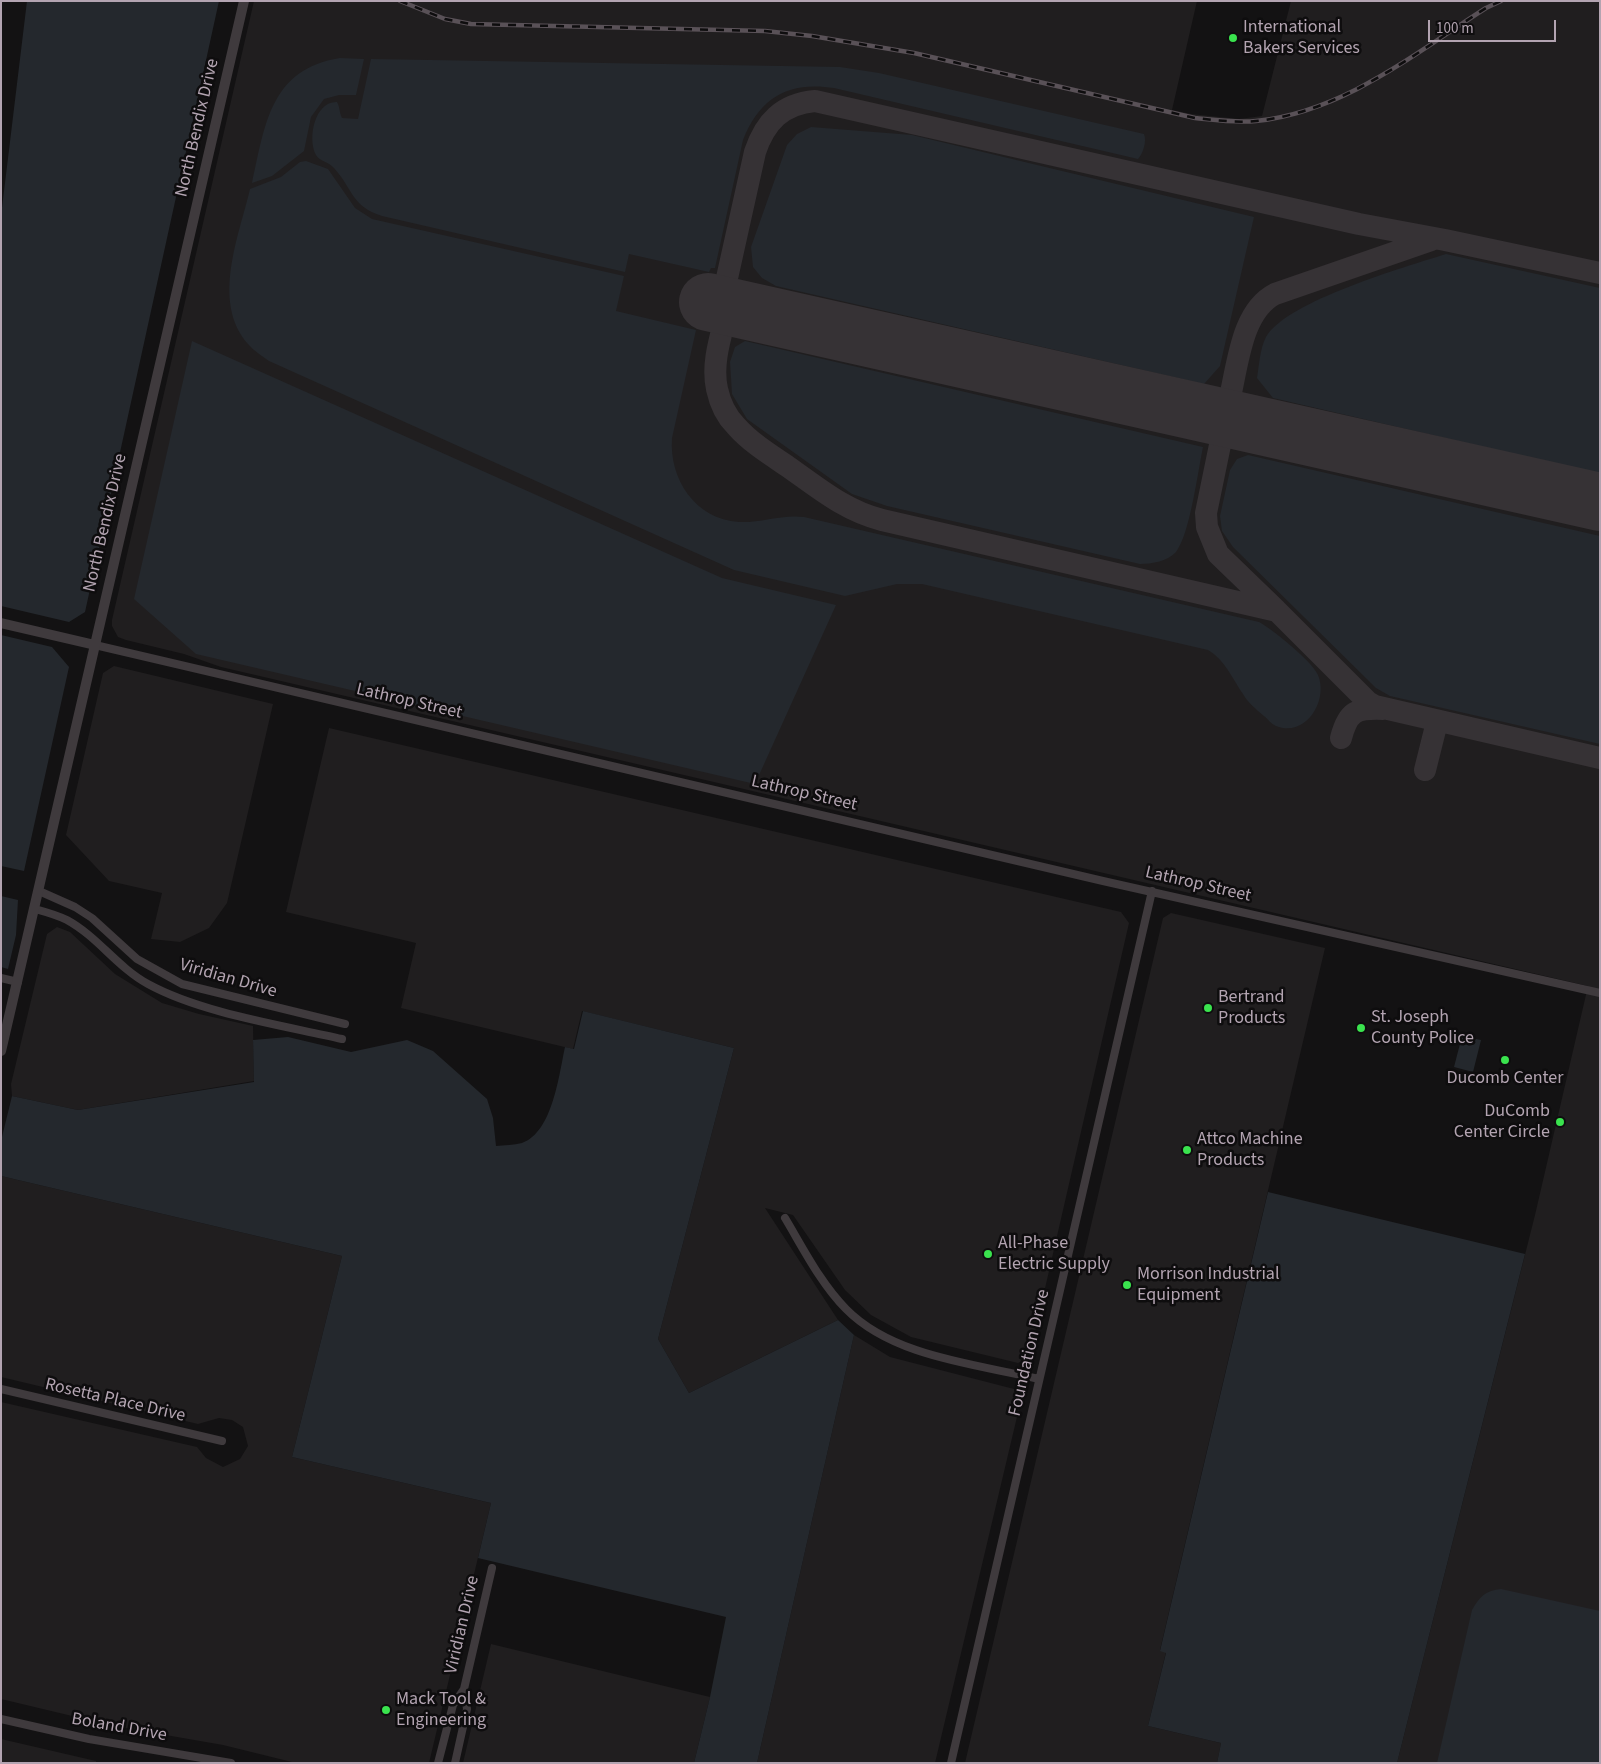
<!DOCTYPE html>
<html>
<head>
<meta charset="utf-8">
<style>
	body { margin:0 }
	#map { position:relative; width:1601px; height:1764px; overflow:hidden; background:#131213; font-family:"Source Sans 3",sans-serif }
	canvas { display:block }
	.frame { position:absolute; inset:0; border:2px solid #b3a4b1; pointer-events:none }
	.scale { position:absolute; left:1428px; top:20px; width:128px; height:22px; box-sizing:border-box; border:2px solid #b3a4b1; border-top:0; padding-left:6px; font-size:15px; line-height:18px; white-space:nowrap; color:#b3a4b1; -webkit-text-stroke:4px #0e0d0e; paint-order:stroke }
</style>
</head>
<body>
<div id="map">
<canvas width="1601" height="1764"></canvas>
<div class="frame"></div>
<div class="scale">100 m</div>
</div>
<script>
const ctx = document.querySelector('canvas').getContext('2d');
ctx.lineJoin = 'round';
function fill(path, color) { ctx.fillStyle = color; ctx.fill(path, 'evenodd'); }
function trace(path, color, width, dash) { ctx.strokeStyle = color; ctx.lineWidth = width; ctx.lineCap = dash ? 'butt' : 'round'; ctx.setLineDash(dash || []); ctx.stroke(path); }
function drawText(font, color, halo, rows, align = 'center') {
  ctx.font = font + ' "Source Sans 3",sans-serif'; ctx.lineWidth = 5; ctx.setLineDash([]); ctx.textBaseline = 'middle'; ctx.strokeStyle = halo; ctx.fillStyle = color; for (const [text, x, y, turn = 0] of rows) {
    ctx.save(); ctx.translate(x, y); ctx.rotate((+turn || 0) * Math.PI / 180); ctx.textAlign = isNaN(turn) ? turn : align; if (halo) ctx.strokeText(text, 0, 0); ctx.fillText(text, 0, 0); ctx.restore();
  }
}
fill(new Path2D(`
	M254,1H1197L1172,110L1191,114L1239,119L1262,116L1291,1H1600V1763H1397L1535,1215L1588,986L221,667L184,654L126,640L118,637L112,626V620Z
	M114,666L273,704L227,903L209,928L180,942L151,939L162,893L109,881L66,835L103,673Z
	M329,728L1121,912L1129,923L1029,1358L1018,1363L911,1337L871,1315L845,1290L793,1215L765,1208L838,1320L689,1393L658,1339L734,1048L582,1011L573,1049L401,1008L416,943L286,912Z
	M1171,913L1325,948L1160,1650L1166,1652L1148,1726L1221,1743L1217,1763H965L1163,918Z
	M57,927L70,932L115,974L162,1003L199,1014L253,1026L254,1081L78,1110L12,1096L11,1084L47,934Z
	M1,1176L342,1256L292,1457L491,1503L429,1763H296L223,1745L114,1726L1,1699V1402L197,1447L206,1458L223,1467L240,1459L248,1446L243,1427L232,1420L219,1418L198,1424L1,1377Z
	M854,1335L890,1357L1014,1389L1021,1400L935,1763H757Z
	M491,1644L710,1697L694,1763H463Z
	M1,1739L96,1761V1763H1Z`), '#201e1f');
fill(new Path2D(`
	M27,1H219L85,612L69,622L1,606V216Z
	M340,58L364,59L356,95H339L324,99L311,117L304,151L272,176L252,183C265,125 270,69 340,58Z
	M371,59L840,67L879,73L1144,134C1147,141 1143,154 1138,159L834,88C789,81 760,97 743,140L715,268H711L709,272L629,254L625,272L382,216C351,206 353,189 334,168C329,162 319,161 316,155C307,138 315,101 337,102C340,107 339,112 342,118L358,119Z
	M811,127L912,135L1254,217L1220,366L1204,384L776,286L762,278L753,267L751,247L787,145L797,134Z
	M306,161L328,169L355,208L372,219L624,276L616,311L696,330L672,438C669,479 695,519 739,522C761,523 782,514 804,517L1259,622C1272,629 1312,661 1318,675C1329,701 1305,738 1276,726C1271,724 1268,719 1264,716C1256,709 1248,703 1243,694C1232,678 1225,660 1208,650L922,584H897L845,596L734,570L269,361C262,356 254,351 248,344C211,302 239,236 250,189L281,177L300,162Z
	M1446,254L1600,288V474L1273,398L1257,378C1259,366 1260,348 1266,337C1287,301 1405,267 1446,254Z
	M192,341L722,578L836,605L755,784L196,654L134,599Z
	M745,341L1203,447C1198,471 1190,534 1176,552C1168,561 1152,564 1140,564L887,506L852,494L747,419L732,394L730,362L735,347Z
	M1248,455L1600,536V744L1390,696L1376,688L1233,547L1222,531L1220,516L1230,470L1237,459Z
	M1,635L52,647L69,667L24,871L1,866Z
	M1,896L18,900L16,935L8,969L1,967Z
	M583,1011L734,1048L658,1339L689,1393L838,1320L854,1335L757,1763H694L710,1697L726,1617L478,1558L491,1503L292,1457L342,1256L1,1176V1141L12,1096L78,1110L254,1082L253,1040L288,1037L351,1052L407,1040L433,1051L487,1099L493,1118L496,1146C504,1145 514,1145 522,1143C553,1132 559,1074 565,1047L574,1049Z
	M1462,1036L1481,1040L1473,1072L1454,1067Z
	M1268,1192L1525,1254L1397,1763H1217L1221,1743L1148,1726L1166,1653L1160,1651Z
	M1501,1589L1600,1611V1763H1437L1472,1610C1479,1597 1486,1590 1501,1589Z`), '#24282d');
trace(new Path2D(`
	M721,305L755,152C765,122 782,104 815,101L1359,224L1445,240L1600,273
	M728,307C722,333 711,362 717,389C720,403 726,416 736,426C750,442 769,454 787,466C817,487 845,511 882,520L1277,611L1368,702L1375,706L1600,758
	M1260,425L1237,411L1230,397C1238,363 1242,311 1275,294L1431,240
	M1260,425L1234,430L1226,435L1220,445L1206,513L1207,527L1218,554L1276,610
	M1341,738C1348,711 1356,708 1383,709
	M1425,770L1437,722`), '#363235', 22);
trace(new Path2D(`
	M708,302L1600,502`), '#363235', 58);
trace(new Path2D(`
	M95,645L1103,881L1600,993
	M39,891L75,907L92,918L137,959L182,984L345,1024
	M35,909C46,912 57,915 67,920C98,937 117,967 148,984C201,1013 281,1025 342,1039
	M1,978L18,982
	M785,1218C803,1248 821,1284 846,1309C893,1357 976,1364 1039,1379
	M1,1389L222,1441
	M1,1719L89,1739L231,1763
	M438,1763L453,1705L464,1689
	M455,1763L467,1709L464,1689L492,1568
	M951,1763L1152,891`), '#3f3a3d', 8);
trace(new Path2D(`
	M1,623L95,645
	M1,1051L244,1`), '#3f3a3d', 10);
const rail = new Path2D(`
	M400,1L445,19L471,24L765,31L812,36L914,53L1195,118C1215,120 1235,123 1256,121C1343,112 1414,54 1486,8L1501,1`);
trace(rail, '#595157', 4.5);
trace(rail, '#0e0d0e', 2.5, [8]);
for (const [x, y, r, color] of [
	[1233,38,5,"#3ae34e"],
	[1208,1008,5,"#3ae34e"],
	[1361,1028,5,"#3ae34e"],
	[1505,1060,5,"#3ae34e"],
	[1560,1122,5,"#3ae34e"],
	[1187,1150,5,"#3ae34e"],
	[988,1254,5,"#3ae34e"],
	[1127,1285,5,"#3ae34e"],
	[386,1710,5,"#3ae34e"]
]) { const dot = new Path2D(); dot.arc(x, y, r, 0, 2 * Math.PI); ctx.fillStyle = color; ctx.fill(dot); trace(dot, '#0e0d0e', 2); }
drawText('18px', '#b3a4b1', '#0e0d0e', [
	["International",1243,28],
	["Bakers Services",1243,49],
	["Bertrand",1218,998],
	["Products",1218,1019],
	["St. Joseph",1371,1018],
	["County Police",1371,1039],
	["Ducomb Center",1505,1079,"center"],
	["DuComb",1550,1112,"right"],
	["Center Circle",1550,1133,"right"],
	["Attco Machine",1197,1140],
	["Products",1197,1161],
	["All-Phase",998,1244],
	["Electric Supply",998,1265],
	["Morrison Industrial",1137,1275],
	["Equipment",1137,1296],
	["Mack Tool &",396,1700],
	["Engineering",396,1721]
], 'left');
drawText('18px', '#b3a4b1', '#0e0d0e', [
	["North Bendix Drive",198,128,-77],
	["North Bendix Drive",106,523,-77],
	["Lathrop Street",409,702,13],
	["Lathrop Street",804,794,13],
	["Lathrop Street",1198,885,13],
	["Viridian Drive",228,979,16],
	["Foundation Drive",1030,1353,-77],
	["Rosetta Place Drive",115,1401,13],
	["Viridian Drive",463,1625,-77],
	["Boland Drive",119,1728,10]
]);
</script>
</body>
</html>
